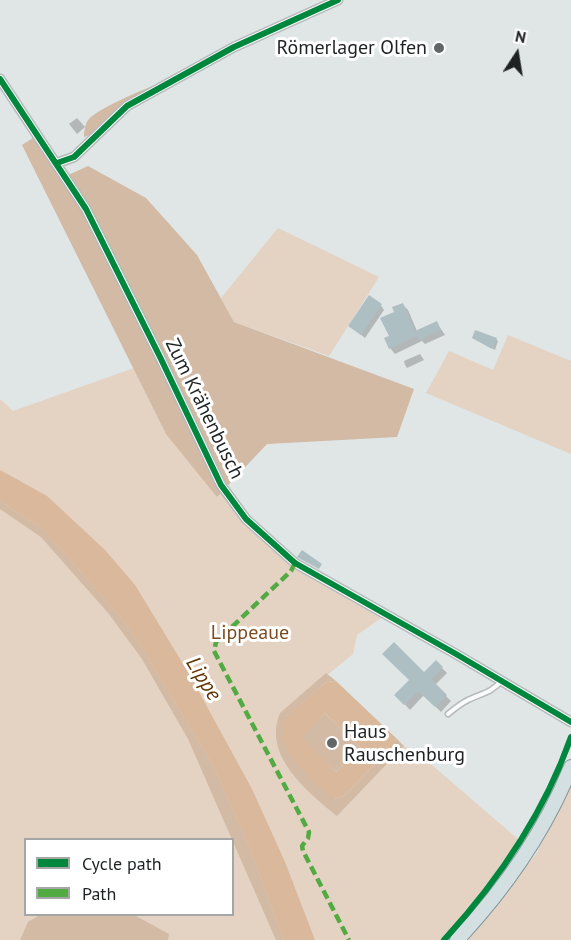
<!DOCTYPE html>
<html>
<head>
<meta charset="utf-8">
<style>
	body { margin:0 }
	#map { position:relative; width:571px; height:940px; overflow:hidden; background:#e0e5e6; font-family:"PT Sans",sans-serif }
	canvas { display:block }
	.legend { position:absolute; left:24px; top:838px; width:210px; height:78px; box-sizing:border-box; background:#fff; border:2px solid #a5a7a7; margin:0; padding:8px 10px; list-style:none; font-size:18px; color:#1e2223 }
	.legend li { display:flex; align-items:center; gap:12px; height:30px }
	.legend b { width:30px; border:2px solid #a5a7a7 }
	.north { position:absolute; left:487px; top:24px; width:60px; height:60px; -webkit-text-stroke:4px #fff; paint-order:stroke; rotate:12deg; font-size:16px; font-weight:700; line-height:24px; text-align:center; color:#1e2223 }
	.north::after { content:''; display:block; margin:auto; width:21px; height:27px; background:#1e2223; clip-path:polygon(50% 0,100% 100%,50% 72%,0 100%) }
</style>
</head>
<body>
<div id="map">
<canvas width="571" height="940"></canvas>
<ul class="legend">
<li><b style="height:8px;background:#00873e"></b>Cycle path</li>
<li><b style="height:8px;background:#52aa43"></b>Path</li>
</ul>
<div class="north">N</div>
</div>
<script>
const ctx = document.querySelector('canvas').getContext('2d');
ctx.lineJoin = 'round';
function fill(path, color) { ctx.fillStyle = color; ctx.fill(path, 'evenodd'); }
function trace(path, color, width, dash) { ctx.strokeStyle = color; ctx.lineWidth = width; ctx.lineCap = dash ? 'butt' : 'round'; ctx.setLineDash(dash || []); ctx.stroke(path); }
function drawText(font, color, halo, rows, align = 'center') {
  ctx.font = font + ' "PT Sans",sans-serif'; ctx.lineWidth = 6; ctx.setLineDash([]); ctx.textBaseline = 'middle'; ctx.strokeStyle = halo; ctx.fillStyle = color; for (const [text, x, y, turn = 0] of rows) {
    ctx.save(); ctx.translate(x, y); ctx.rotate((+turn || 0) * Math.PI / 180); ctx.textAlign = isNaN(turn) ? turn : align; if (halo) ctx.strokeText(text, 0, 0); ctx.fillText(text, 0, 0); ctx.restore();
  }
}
fill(new Path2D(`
	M278,228L379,277L329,356L234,322L221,298Z
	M508,335L571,361V454L426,393L449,351L493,370Z
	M137,367L223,491L274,549L384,616L357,635L353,654L320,681L337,815L404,746L433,766L519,840L483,889L442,940H0V399L13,411ZM26,840H232V914H26Z
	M571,783V940H468L536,854Z`), '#e4d2c2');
fill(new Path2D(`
	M155,85L159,86L96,133L84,137C84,132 85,123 89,119C99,108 140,91 155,85Z
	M36,136L64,177L88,166L146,198L197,255L234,322L414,389L397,437L267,444L217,497L166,434L22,145Z
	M0,501L44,530L124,621L142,648L214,767L247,842L284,940H276L188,739L142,659L109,614L41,537L0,509Z
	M326,673L336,681L326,682L286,717L334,799L344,796L393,746L396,738L404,746L337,816C308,792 262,756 280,713Z
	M325,713L361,748L336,772L300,737Z
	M40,915H134L169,934L168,940H20L28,922Z`), '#d2baa4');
fill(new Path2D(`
	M0,470L47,496L105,550L135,585L188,672L252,789L285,862L315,940H284L247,842L214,767L142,648L124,621L44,530L0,501Z
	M336,681L396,738L393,746L344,796L334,799C313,781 271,748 286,717L326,682ZM325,713L361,748L336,772L301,737Z`), '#dab89c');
fill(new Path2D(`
	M77,118L85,127L77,134L69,124Z
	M380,304L384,310L365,338L350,326Z
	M403,305L408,310L417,331L437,323L445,335L425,344L422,341L395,354L390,348V337L396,313Z
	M473,338L496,339L498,341L495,350Z
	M420,354L424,360L407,368L405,365L404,361Z
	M436,662L447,673L435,685L451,701L441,712L424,695L410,710L396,695L424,674Z`), '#0003');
fill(new Path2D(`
	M369,295L382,304L361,335L348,326Z
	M403,303L417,336L389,349L384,338L389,336L380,318L394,312L392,307Z
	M437,321L441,330L419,340L415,331Z
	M475,330L497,338L492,349L472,338Z
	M302,550L322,564L319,569L297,557Z
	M394,642L424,672L436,660L443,667L431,679L447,695L435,707L418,691L404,705L394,695L409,680L382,654Z`), '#aebfc3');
const service = new Path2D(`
	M448,714C454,709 460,704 468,700C480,694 493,692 501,681`);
const minor = new Path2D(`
	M0,79L86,209L161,359L221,485L246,519L295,563L456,654L571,722
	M57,163L74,157L127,106L234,47L338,0`);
const primary = new Path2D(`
	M457,940C504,890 545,831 571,767`);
trace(service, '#b6babb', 7);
trace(minor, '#b6babb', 11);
trace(primary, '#83979b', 16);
trace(service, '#fafbfb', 4);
trace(minor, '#fafbfb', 8);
trace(primary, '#d4dfe1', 14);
trace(new Path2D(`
	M295,563L291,571L216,642L214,651L309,832L308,838L302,846L303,851L349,940`), '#52aa43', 4.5, [9, 4.5]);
trace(new Path2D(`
	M0,79L86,209L161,359L221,485L246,519L295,563L456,654L571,722
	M57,163L74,157L127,106L234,47L338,0
	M444,940C499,880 544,814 571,737`), '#00873e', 6);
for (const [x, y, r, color] of [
	[439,48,6,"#626667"],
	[332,743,6,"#626667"]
]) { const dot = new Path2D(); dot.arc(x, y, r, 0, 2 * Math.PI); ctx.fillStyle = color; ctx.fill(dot); trace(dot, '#fff', 2); }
drawText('20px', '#1e2223', '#fff', [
	["Römerlager Olfen",427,48],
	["Haus",344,732,"left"],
	["Rauschenburg",344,755,"left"]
], 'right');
drawText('20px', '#1e2223', '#fff', [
	["Zum Krähenbusch",204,409,64]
]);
drawText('20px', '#7b4b1d', '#fff', [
	["Lippeaue",250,633]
]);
drawText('italic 21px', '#613300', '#fff', [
	["Lippe",203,679,58]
]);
</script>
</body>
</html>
